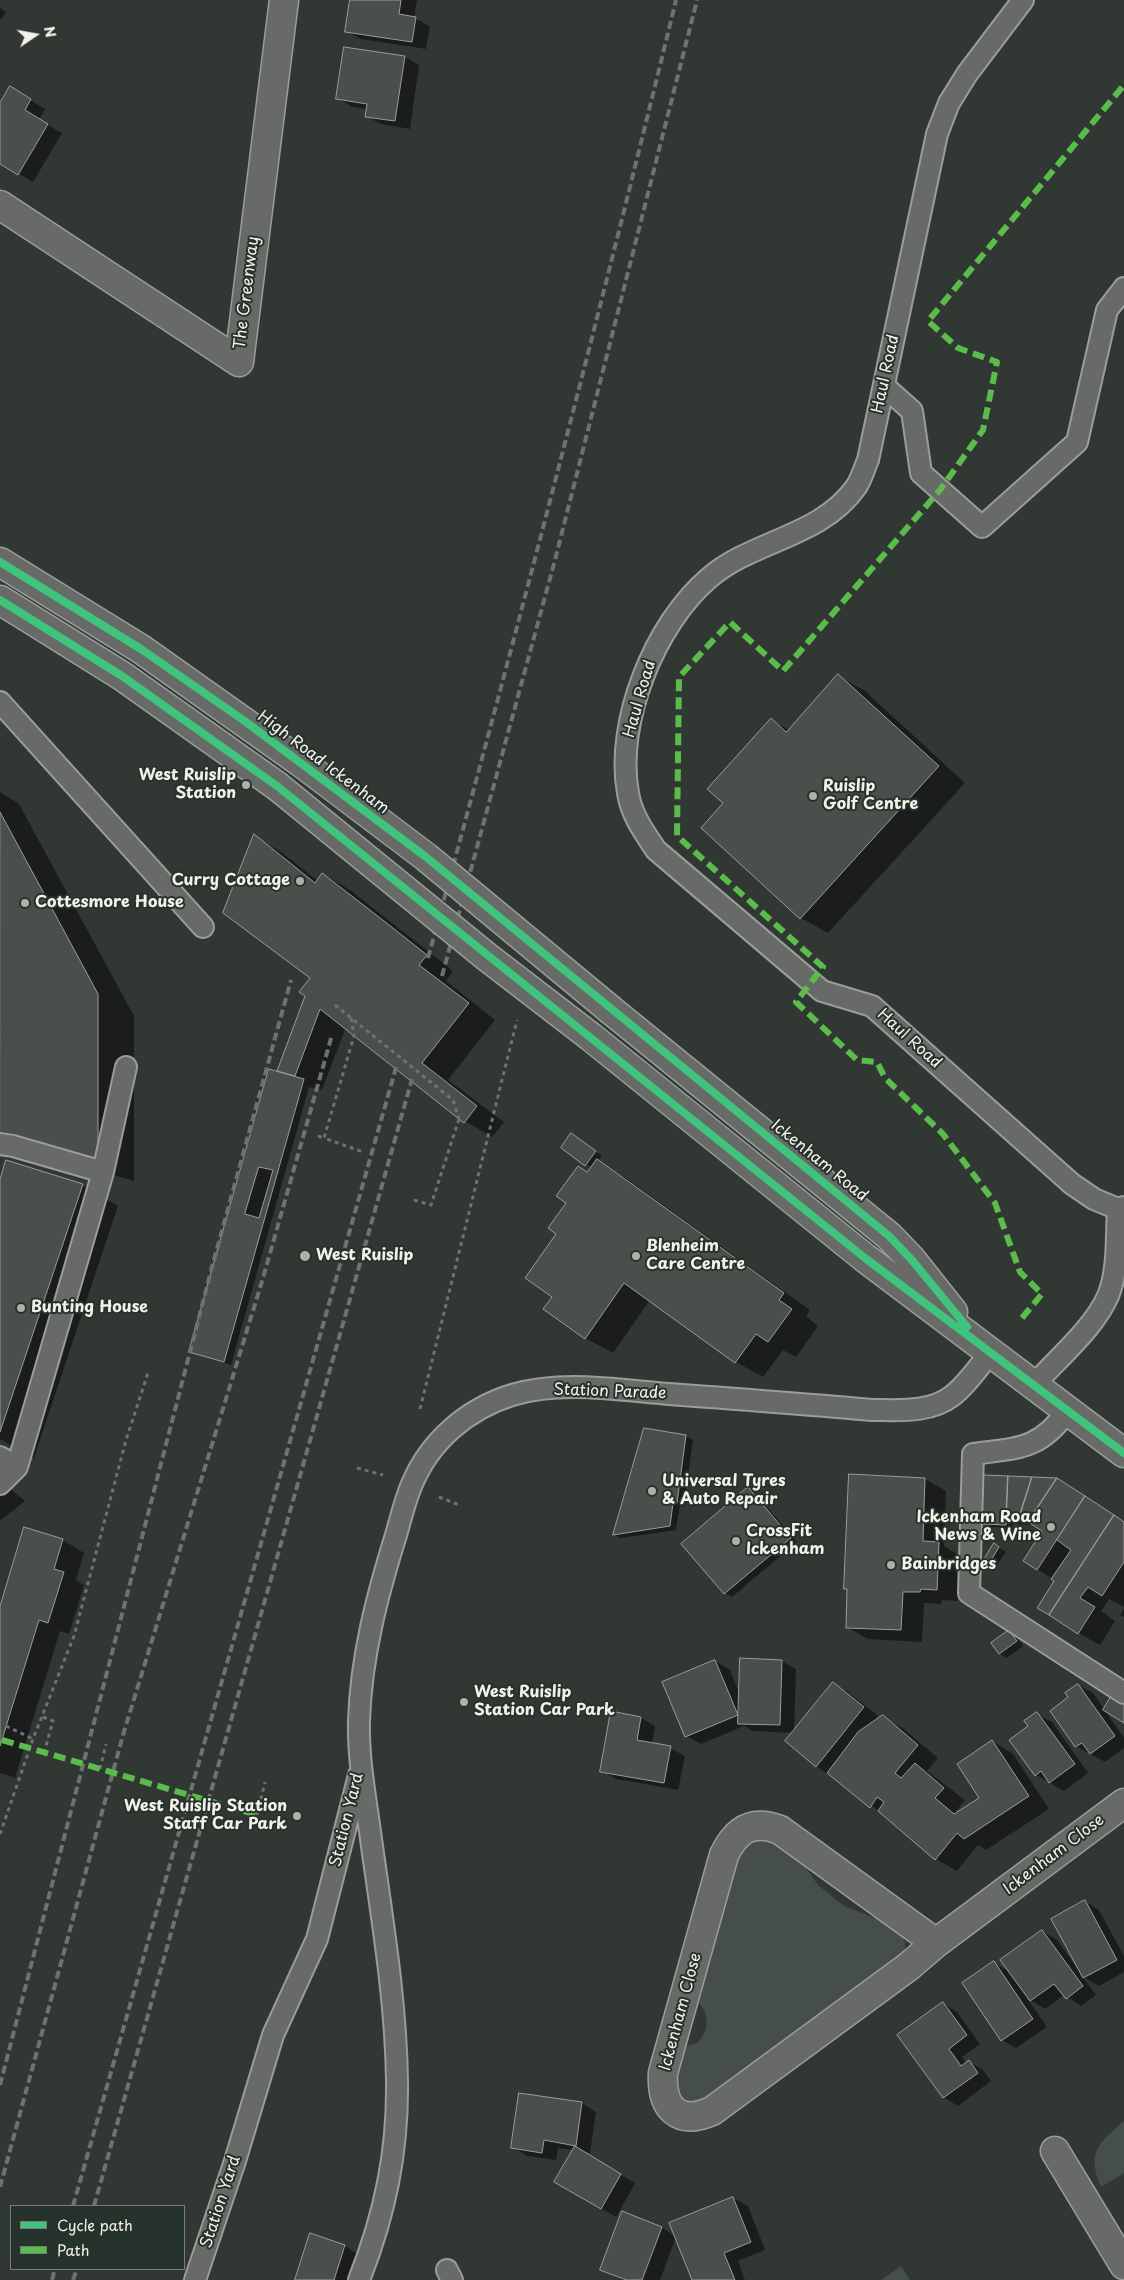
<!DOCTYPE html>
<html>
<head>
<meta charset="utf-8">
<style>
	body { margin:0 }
	#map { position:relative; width:1124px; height:2280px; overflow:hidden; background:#313834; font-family:"Playpen Sans",sans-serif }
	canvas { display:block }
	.legend { position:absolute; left:10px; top:2205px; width:175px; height:65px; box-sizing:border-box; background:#26332d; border:1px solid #787f78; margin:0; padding:6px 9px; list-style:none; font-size:15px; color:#f4f1e8 }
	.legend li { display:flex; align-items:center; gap:10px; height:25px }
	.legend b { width:25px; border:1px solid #787f78 }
	.north { position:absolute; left:10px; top:10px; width:50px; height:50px; -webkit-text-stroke:4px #26332d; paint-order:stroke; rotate:78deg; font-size:14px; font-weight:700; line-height:20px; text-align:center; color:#f4f1e8 }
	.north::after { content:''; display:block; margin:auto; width:18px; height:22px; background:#f4f1e8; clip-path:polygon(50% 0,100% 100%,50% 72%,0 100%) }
</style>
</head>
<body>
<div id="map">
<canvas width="1124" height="2280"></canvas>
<ul class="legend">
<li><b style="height:6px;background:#40c37c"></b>Cycle path</li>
<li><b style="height:6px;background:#5cbc4b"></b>Path</li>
</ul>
<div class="north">N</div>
</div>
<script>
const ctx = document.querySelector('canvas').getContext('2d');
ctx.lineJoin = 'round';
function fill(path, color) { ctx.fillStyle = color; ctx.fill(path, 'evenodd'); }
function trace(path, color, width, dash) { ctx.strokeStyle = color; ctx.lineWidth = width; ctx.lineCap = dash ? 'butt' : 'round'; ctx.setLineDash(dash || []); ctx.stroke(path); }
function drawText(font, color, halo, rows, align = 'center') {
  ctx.font = font + ' "Playpen Sans",sans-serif'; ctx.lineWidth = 4; ctx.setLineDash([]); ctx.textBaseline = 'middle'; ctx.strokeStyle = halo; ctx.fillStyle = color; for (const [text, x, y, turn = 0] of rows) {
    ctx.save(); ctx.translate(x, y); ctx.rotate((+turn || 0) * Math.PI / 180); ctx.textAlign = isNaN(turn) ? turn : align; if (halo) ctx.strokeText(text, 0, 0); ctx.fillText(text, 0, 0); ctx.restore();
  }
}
fill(new Path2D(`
	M765,1836L799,1858L818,1885L844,1906L890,1924L901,1933L905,1942V1952L708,2103L683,2106L673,2081L683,2047L697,2043C711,2029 710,2013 695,1999L735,1856L742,1845Z
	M1124,2121V2173L1101,2187C1086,2153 1099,2142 1124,2121Z
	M901,2266L910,2280H881Z`), '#454e49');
fill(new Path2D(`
	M351,0H417L414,18L430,26L426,49L361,39L346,31Z
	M0,8L6,12L0,20Z
	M345,48L405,57L419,65L410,129L381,124L366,116L367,109L352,107L338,98Z
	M10,88L45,109L39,120L62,133L33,182L0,163V105Z
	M838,676L865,691L965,783L828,933L801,918L771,720L789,730Z
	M0,792L19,804L134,1016V1181L29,1151L0,1135Z
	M254,836L281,852L318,881L323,874L350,890L453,971L446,981L495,1020L448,1080L504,1122L492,1137L465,1121L346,1027L322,1090L309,1087L231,1365L190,1351L278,1072L312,978Z
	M578,1139L602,1156L598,1161L624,1177L810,1310L806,1316L818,1326L796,1357L783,1350L763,1377L736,1362L650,1300L613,1353L585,1338L553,1297L557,1234L592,1168L562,1147Z
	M0,1184L82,1185L118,1206L34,1458L0,1439Z
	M645,1430L686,1436L693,1440L684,1506H680L676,1530L621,1538L615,1535Z
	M925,1479L946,1491L944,1546L960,1556L958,1601L942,1600L941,1604L924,1603L922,1642L868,1639L847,1627L848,1590L845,1588Z
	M0,1480L25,1501L0,1521Z
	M749,1489L755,1493L797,1542L732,1597L725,1593L683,1544Z
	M1078,1492L1124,1522V1607L1109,1599L1101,1611L1115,1621L1100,1645L1078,1633L1056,1581L1025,1561L1044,1531L1036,1525L1013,1524L1012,1528L990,1527L983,1523Z
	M63,1540L84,1553L76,1580L84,1585L69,1634L60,1631L15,1778L0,1773V1611Z
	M995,1545L1006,1552L997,1565L991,1561Z
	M1124,1609V1617L1120,1615Z
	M1009,1632L1016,1636L1023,1646L1007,1658L1000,1654Z
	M715,1661L730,1670L740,1695L782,1661L796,1669L794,1731L833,1683L848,1692L878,1716L873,1722L883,1717L904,1729L938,1758L927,1771L965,1800L956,1811L958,1813L981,1798L992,1741L1013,1754L1049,1809L986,1850L978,1845L957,1871L936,1859L883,1814L816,1766L793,1733L753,1731L744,1726L701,1744L686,1736Z
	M1078,1685L1093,1693L1124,1738V1748L1105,1762L1076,1746L1070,1698Z
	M612,1713L641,1718L655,1726L652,1744L670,1748L685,1756L678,1790L616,1779L602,1771Z
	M1037,1714L1052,1722L1088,1773L1064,1791L1036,1775L1030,1726Z
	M1085,1901L1099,1910L1124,1956V1972L1099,1986L1083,1977L1096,1995L1081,2006L1064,1995L1045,2009L1027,1998L1047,2027L1016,2048L1002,2040L994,1963L1010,1972L1042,1931L1057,1940L1079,1971L1080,1970Z
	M943,2003L957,2012L980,2044L962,2057L967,2064L969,2062L983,2070L991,2081L958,2106L943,2097Z
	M520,2094L582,2103L596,2112L590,2153L582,2152L635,2183L616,2217L555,2182L574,2150L558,2148L556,2160L527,2156L513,2147Z
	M733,2198L748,2206L765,2250L738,2261L745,2280H693L676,2237L660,2280H622L601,2269L622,2213L662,2228L676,2236Z
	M310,2235L345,2246L359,2255L351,2280H296Z`), '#0007');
const building = new Path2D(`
	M350,0H401L399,14L416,17L412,42L345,32Z
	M344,47L405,56L395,121L365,117L367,104L336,99Z
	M10,86L31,99L25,110L48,124L18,175L0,164V103Z
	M838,674L939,766L800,919L701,828L723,803L707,789L771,718L786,732Z
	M0,812L98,994V1161L0,1134Z
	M254,834L315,883L322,873L384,921L427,955L419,965L469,1003L422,1063L477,1106L464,1123L320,1009L295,1076L277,1071L305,996L299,992L310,978L223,913Z
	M269,1069L304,1079L224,1362L189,1352Z
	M571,1133L596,1151L585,1166L561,1148Z
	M597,1159L784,1293L779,1300L792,1309L768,1342L756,1334L735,1363L624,1283L585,1339L543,1309L552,1297L525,1278L556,1234L548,1228L566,1203L556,1196L578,1166L587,1172Z
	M6,1160L83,1184L0,1432V1180Z
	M259,1167L273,1170L259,1218L245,1214Z
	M644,1428L686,1435L677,1503H673L670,1526L613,1535Z
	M849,1474L925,1478L923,1541L939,1542L937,1590L921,1589L920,1592H903L901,1630L846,1628L847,1589H844Z
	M984,1475L1008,1476L1006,1525L982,1524Z
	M1008,1476L1032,1477L1018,1521H1006Z
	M1032,1477L1057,1478L1028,1522L1018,1521Z
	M1057,1478L1085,1496L1037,1570L1023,1561L1042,1531L1028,1522Z
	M748,1487L791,1538L724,1594L681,1544Z
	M1085,1496L1114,1515L1049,1615L1037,1608L1054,1581L1051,1579L1071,1550L1057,1540Z
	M1114,1515L1124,1522V1562L1102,1596L1088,1587L1080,1598L1095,1607L1078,1634L1049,1615Z
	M24,1527L63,1539L54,1569L64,1572L48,1623L39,1620L0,1746V1607Z
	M994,1543L999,1547L990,1562L985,1558Z
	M1009,1630L1017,1641L999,1654L991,1643Z
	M740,1658L782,1660L780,1725L738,1724Z
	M715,1660L738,1715L685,1737L662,1682Z
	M833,1682L864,1707L816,1767L785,1741Z
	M1078,1684L1115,1736L1090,1754L1082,1743L1075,1747L1050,1711L1068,1697L1065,1693Z
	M1112,1695L1124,1704V1723L1103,1710Z
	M611,1711L641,1717L637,1740L671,1746L664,1783L600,1772Z
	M1037,1712L1075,1764L1049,1783L1041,1771L1035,1776L1009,1740L1028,1726L1024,1721Z
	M883,1715L918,1745L895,1773L901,1778L915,1763L944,1788L935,1798L954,1814L979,1798L957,1764L992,1740L1029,1796L964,1839L957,1833L935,1860L878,1811L884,1802L877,1797L870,1808L827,1773L858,1732Z
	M1085,1900L1117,1960L1083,1978L1051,1919Z
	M1042,1930L1083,1986L1066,1999L1054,1984L1030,2001L1000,1960Z
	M994,1961L1033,2019L1001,2041L962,1983Z
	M943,2002L967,2035L949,2049L961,2066L969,2060L978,2073L943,2098L897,2035Z
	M519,2093L582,2102L576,2146L544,2140L542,2153L511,2148Z
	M575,2146L621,2174L601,2209L554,2182Z
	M733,2197L751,2242L724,2253L735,2280H692L669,2223Z
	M622,2211L662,2227L642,2280H626L600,2270Z
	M310,2233L345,2245L334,2280H295Z`);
fill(building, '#4a4f4c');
trace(building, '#9a9d99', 1);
const lane = new Path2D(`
	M1023,0L967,74L949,103L937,134L868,460C864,469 861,480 856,487C821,537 753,540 709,578C655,624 615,722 628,793C631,814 644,832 656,850L822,991L872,1006L1072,1184L1094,1199L1118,1209
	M884,386L912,411L921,473L982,527L1077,442L1107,310L1124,288
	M0,702L203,927
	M0,1144L13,1146L103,1172L126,1067
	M1035,1384C1058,1358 1094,1328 1108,1296C1119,1269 1116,1237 1118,1209L1124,1207
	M1068,1410C1040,1450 1018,1448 973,1454L969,1593L1124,1693
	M0,1457L17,1467
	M0,1484L17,1467L103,1172
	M447,2270L452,2280
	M195,2280L235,2161L273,2035L317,1939L359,1775
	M359,2280C385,2214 398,2152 397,2081C396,2000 382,1919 371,1839C366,1800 358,1761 359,1721C361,1657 377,1596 396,1535C401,1518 405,1500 412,1484C430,1441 467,1409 512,1395C562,1380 618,1390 669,1394C737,1399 805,1404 872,1410C899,1410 930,1413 952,1396C967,1385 979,1366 991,1352`);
const street = new Path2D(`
	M0,205L239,362L284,0
	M936,1943L780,1830C752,1819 736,1830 724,1855L663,2073C661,2108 678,2126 712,2111L908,1967L936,1943L1124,1803
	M1055,2151L1124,2265`);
const secondary = new Path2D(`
	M0,562L141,649L299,761
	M0,600L122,676L277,786
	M612,1011L889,1236L911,1259L953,1312
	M591,1037L865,1258L1124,1453`);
trace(lane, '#9a9d99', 24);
trace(street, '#9a9d99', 31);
trace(secondary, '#9a9d99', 31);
trace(new Path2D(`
	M351,1018L354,1036L324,1138L363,1152
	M318,1136L324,1138
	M414,1200L431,1205L459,1119
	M420,1409L517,1020
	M357,1468L383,1475
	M439,1497L459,1505
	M43,1717L53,1721L44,1753
	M6,1726L33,1739
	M100,1769L106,1744
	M257,1815L265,1782
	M0,1834L33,1739L74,1636L126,1440L148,1373`), '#6f7370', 3, [4, 4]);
trace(lane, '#676a66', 20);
trace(street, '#676a66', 28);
trace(secondary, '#676a66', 28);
trace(new Path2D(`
	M428,958C515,640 598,321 676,0
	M442,976L555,560L697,0
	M0,2085L212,1267L291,980
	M0,2187L123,1735L263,1278L332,1035
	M73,2206L397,1064
	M94,2206L412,1079
	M52,2280L55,2269
	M73,2280L77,2269`), '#6f7370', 4, [8, 4]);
const secondaryBridge = new Path2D(`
	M299,761L426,857L612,1011
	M277,786L487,957L591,1037`);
trace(secondaryBridge, '#9a9d99', 31, []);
trace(new Path2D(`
	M335,1005L453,1100L459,1119`), '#6f7370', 3, [4, 4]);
trace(secondaryBridge, '#676a66', 28);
trace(new Path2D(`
	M1022,1318L1042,1294L1020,1272L995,1203L943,1134L885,1078L877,1062L857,1060L796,1002L823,967L677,836L679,677L730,622L783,671L940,490L983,430L997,362L958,348L928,321L1124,85
	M2,1740L257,1815`), '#5cbc4b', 6, [12, 6]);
trace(new Path2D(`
	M0,562L141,649L246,722L426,857L889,1236L911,1259L967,1327
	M0,600L122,676L277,786L865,1258L1124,1453`), '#40c37c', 8);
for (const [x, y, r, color] of [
	[246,785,5,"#b0b0a9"],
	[813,796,5,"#b0b0a9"],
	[300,881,5,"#b0b0a9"],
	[25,903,5,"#b0b0a9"],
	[305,1256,6,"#b0b0a9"],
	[636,1256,5,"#b0b0a9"],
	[21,1308,5,"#b0b0a9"],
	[652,1491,5,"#b0b0a9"],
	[1051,1527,5,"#b0b0a9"],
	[736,1541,5,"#b0b0a9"],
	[891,1565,5,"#b0b0a9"],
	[464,1702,5,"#b0b0a9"],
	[297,1816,5,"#b0b0a9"]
]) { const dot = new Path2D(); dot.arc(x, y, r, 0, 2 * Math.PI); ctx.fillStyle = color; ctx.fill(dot); trace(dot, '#26332d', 2); }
drawText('16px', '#f4f1e8', '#26332d', [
	["The Greenway",247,293,-83],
	["Haul Road",886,374,-78],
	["Haul Road",640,699,-74],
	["High Road Ickenham",323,763,37],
	["Haul Road",909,1039,42],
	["Ickenham Road",819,1161,39],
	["Station Parade",610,1392,2],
	["Station Yard",347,1820,-76],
	["Ickenham Close",1054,1855,-37],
	["Ickenham Close",681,2012,-75],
	["Station Yard",221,2202,-72]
]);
drawText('bold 16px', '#f4f1e8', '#26332d', [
	["West Ruislip",236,776,"right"],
	["Station",236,794,"right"],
	["Ruislip",823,787],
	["Golf Centre",823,805],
	["Curry Cottage",290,881,"right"],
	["Cottesmore House",35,903],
	["Blenheim",646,1247],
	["Care Centre",646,1265],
	["West Ruislip",316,1256],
	["Bunting House",31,1308],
	["Universal Tyres",662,1482],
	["& Auto Repair",662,1500],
	["Ickenham Road",1041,1518,"right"],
	["News & Wine",1041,1536,"right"],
	["CrossFit",746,1532],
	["Ickenham",746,1550],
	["Bainbridges",901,1565],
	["West Ruislip",474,1693],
	["Station Car Park",474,1711],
	["West Ruislip Station",287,1807,"right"],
	["Staff Car Park",287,1825,"right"]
], 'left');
</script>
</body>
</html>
